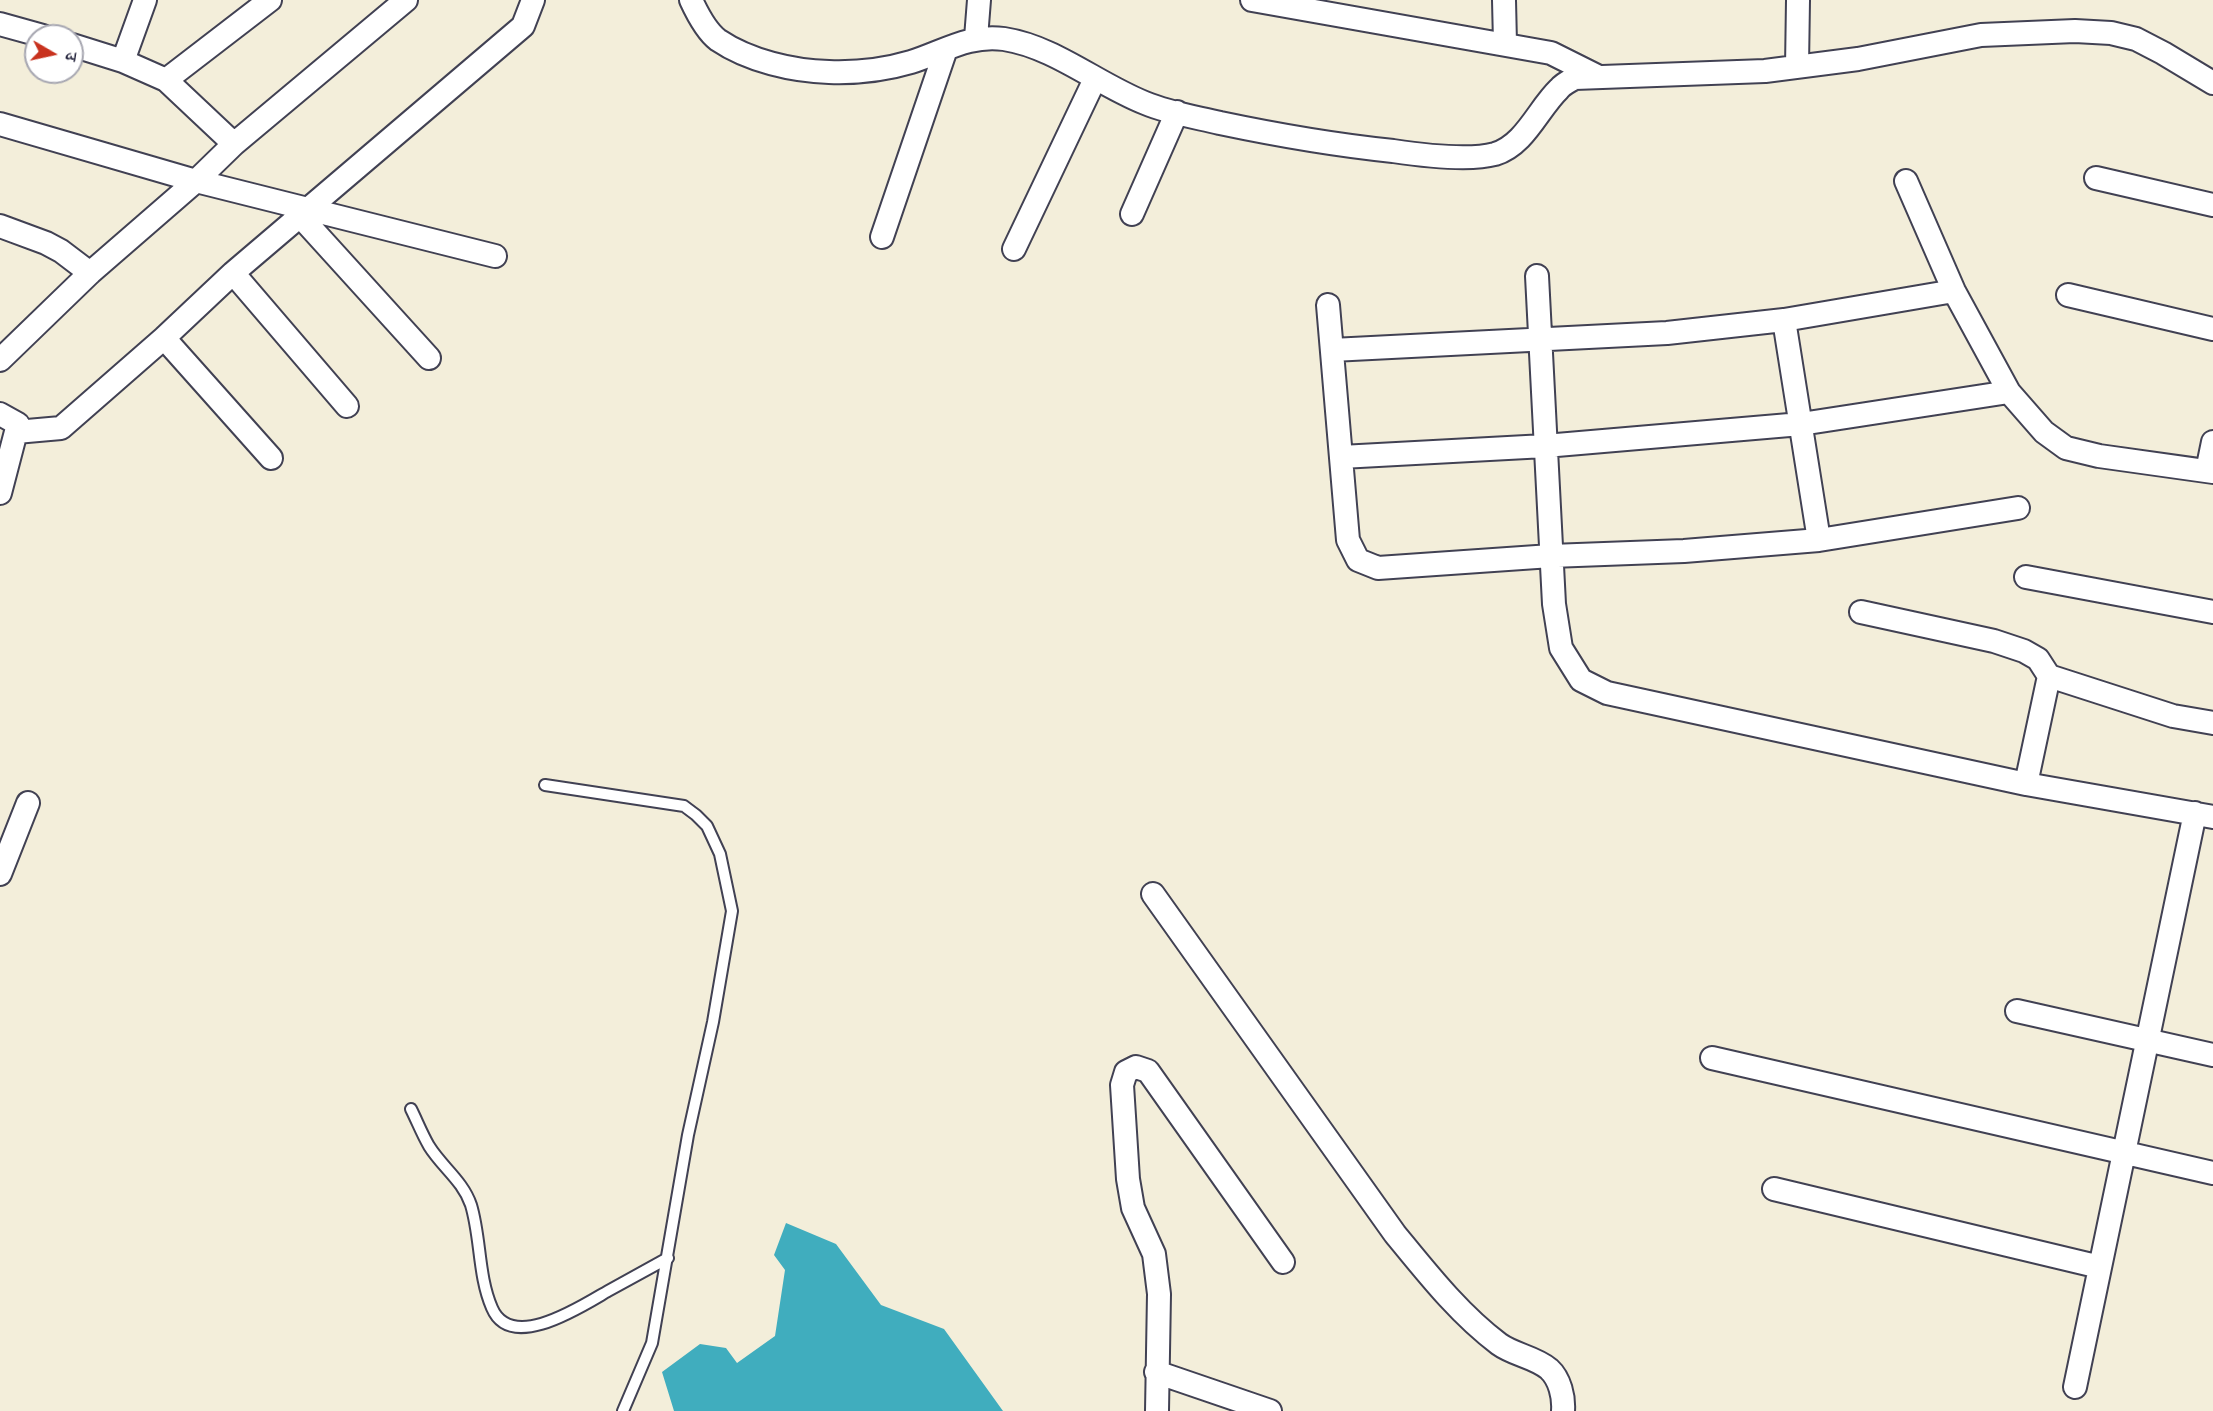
<!DOCTYPE html>
<html>
<head>
<meta charset="utf-8">
<style>
	body { margin:0 }
	#map { position:relative; width:2213px; height:1411px; overflow:hidden; background:#f3eeda; font-family:"IM FELL English","Noto Serif Devanagari",serif }
	canvas { display:block }
	.north { position:absolute; left:24px; top:24px; width:60px; height:60px; box-sizing:border-box; background:#fff; border:2px solid #a7a7b1; border-radius:50%; rotate:99deg; font-size:16px; font-weight:700; line-height:24px; text-align:center; color:#22223b }
	.north::after { content:''; display:block; margin:auto; width:21px; height:27px; background:#c8321e; clip-path:polygon(50% 0,100% 100%,50% 72%,0 100%) }
</style>
</head>
<body>
<div id="map">
<canvas width="2213" height="1411"></canvas>
<div class="north">उ</div>
</div>
<script>
const ctx = document.querySelector('canvas').getContext('2d');
ctx.lineJoin = 'round';
function fill(path, color) { ctx.fillStyle = color; ctx.fill(path, 'evenodd'); }
function trace(path, color, width, dash) { ctx.strokeStyle = color; ctx.lineWidth = width; ctx.lineCap = dash ? 'butt' : 'round'; ctx.setLineDash(dash || []); ctx.stroke(path); }
fill(new Path2D(`
	M786,1223L836,1244L881,1305L944,1329L1003,1411H674L662,1372L700,1344L726,1348L737,1363L775,1336L785,1270L774,1255Z`), '#40adbe');
const lane = new Path2D(`
	M545,785L684,806L696,815L707,826L720,854L732,911L713,1022L688,1135L652,1343L623,1411
	M411,1109C417,1121 422,1134 429,1146C442,1167 463,1181 471,1205C481,1238 478,1276 492,1308C511,1353 582,1306 608,1291C628,1280 648,1269 668,1258`);
const street = new Path2D(`
	M691,0C697,13 706,31 718,40C749,61 793,71 829,72C857,73 884,70 911,62C943,52 969,34 1004,39C1055,47 1097,84 1145,103C1169,113 1195,117 1220,123C1277,135 1335,145 1393,151C1420,155 1469,161 1495,154C1525,145 1538,109 1559,89C1563,84 1569,81 1575,78L1765,71L1858,59L1981,35L2075,31L2111,33L2136,39L2163,53L2213,83
	M1252,0L1551,53L1597,76
	M1504,0L1505,43
	M0,24L43,36
	M976,38L979,0
	M72,45L123,61L166,80L234,144
	M123,61L145,0
	M1797,67L1798,0
	M166,80L270,0
	M0,124L196,181L495,256
	M2096,178L2213,205
	M1906,181L1954,291L2009,392L2044,432L2066,448L2099,456L2213,472
	M1132,214L1177,112
	M301,217L429,358
	M0,226L46,243L61,251L90,273
	M882,237L946,49
	M1014,249L1095,79
	M233,273L347,406
	M1537,276L1554,604L1561,648L1581,680L1607,693L2026,784L2213,817
	M2068,295L2213,329
	M1328,305L1348,540L1358,560L1378,568L1551,556L1684,551L1819,540L2018,508
	M1784,320L1819,540
	M164,338L271,458
	M1332,350L1667,333L1784,320L1954,291
	M0,360L90,273L196,181L234,144L406,0
	M0,414L18,424L0,493
	M16,432L61,428L164,338L233,273L523,26L533,0
	M1341,457L1545,446L1801,424L2009,392
	M2207,471L2213,442
	M2026,577L2213,612
	M1861,612L1994,641L2024,651L2038,659L2049,676L2173,716L2213,723
	M2026,784L2049,676
	M0,874L28,803
	M1153,894L1395,1234C1427,1273 1459,1314 1499,1344C1514,1355 1535,1357 1549,1369C1560,1379 1564,1397 1563,1411
	M2017,1011L2213,1055
	M1712,1058L2213,1173
	M1774,1189L2100,1267
	M1156,1372L1270,1411
	M2075,1387L2195,813
	M1157,1411L1159,1294L1154,1254L1133,1208L1128,1179L1122,1085L1126,1072L1136,1067L1148,1071L1283,1262`);
trace(lane, '#414153', 14);
trace(street, '#414153', 26);
trace(lane, '#fff', 10);
trace(street, '#fff', 22);
</script>
</body>
</html>
